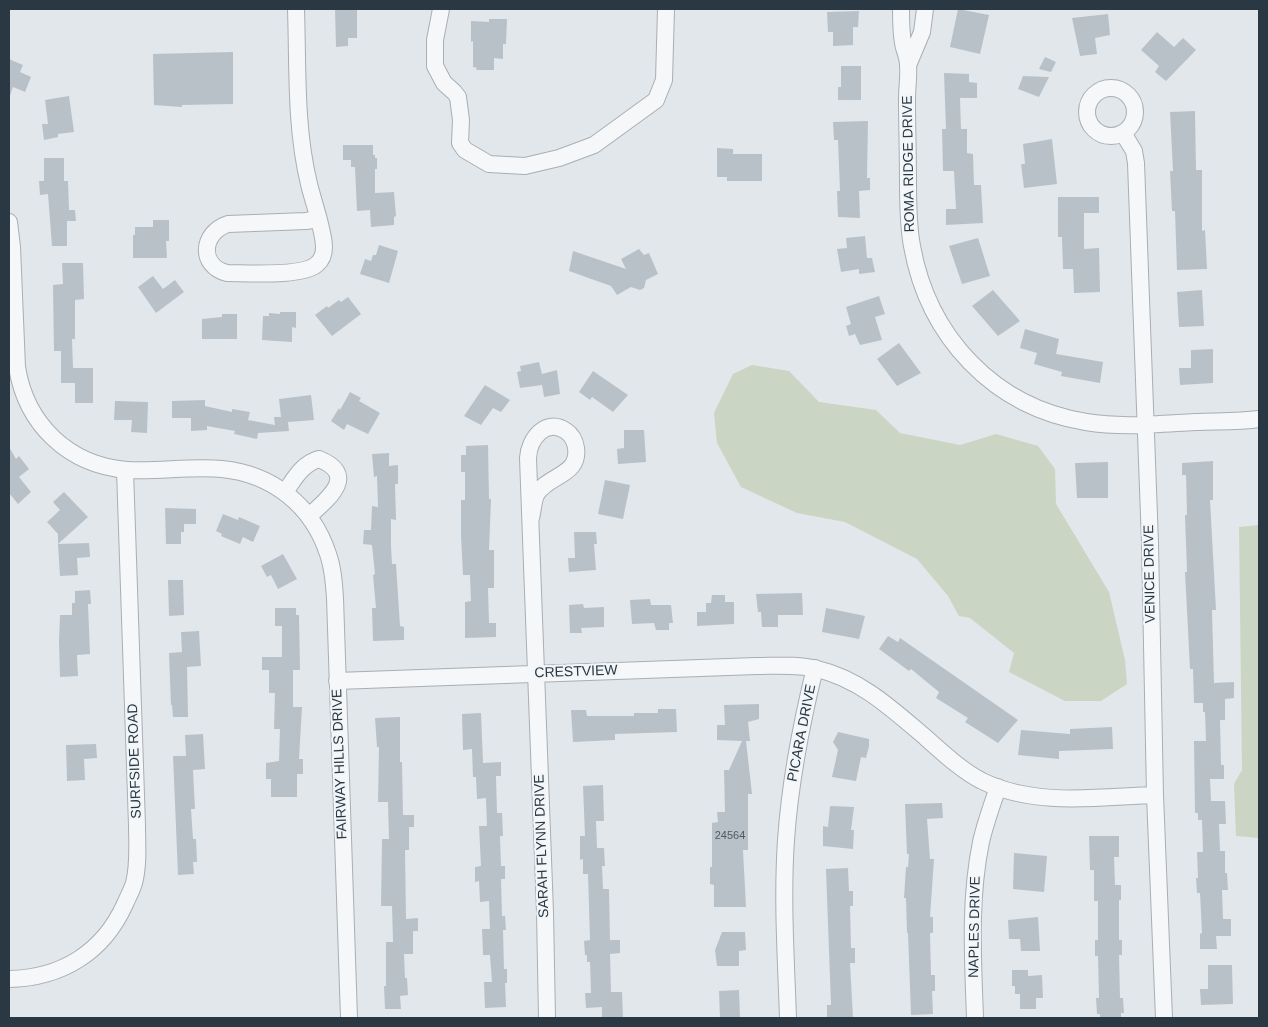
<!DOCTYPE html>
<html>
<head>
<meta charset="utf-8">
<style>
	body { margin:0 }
	#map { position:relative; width:1268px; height:1027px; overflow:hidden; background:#e2e7eb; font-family:Arial,sans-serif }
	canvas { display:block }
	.frame { position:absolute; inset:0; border:10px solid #2a3843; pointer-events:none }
</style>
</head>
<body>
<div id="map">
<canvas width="1268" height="1027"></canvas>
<div class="frame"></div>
</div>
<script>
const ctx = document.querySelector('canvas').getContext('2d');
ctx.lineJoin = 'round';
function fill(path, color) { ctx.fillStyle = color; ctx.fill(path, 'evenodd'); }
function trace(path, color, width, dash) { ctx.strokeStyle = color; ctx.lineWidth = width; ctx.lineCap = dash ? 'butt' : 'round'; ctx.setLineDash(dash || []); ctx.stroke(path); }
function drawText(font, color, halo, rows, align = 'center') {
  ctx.font = font + ' Arial,sans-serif'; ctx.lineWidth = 4; ctx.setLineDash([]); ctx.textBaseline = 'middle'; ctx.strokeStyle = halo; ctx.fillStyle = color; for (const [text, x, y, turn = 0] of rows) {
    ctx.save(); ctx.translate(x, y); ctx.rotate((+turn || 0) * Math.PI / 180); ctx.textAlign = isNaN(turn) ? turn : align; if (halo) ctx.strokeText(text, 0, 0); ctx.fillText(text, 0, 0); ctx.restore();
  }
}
fill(new Path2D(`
	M752,365L789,371L819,402L876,410L900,433L960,445L996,434L1038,446L1055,469L1056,504L1109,592L1125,660L1127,684L1101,701H1065L1009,672L1014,653L970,618L959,616L948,596L917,559L845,522L797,513L741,487L717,443L714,413L733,374Z
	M1259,525V838L1236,836L1234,784L1242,770L1239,527Z`), '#cbd5c3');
fill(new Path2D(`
	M335,9H357V38H348V46L336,47Z
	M958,9L989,15L980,54L950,47Z
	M859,11L858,27H853V45L833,46V32H828L827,12Z
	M1108,14L1110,35L1095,38L1097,54L1080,56L1072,18Z
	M489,19H507L506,44H503V59L494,58V70H476L477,68L473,67V41L471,42V21L489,22Z
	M1157,32L1174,47L1183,38L1196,50L1166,81L1155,72L1159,66L1141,50Z
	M233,52V104L182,105V107L154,105L153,54Z
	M1045,57L1056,62L1051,72L1039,69Z
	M9,59L23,65L20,72L31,77L25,92L13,87L9,98Z
	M841,66H861V100H838V87H841Z
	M944,73L969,74V82L977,83V98H960L961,129H967V153L973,154L974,185H981L983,223L946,225V209H956L954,171H943L942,129H946Z
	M1023,76L1049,77L1039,97L1018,89Z
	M69,96L74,132L58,134V137L44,140L42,124H48L45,100Z
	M1195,111L1196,170H1202V231L1205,230L1207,269L1177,270L1175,211H1172L1170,171H1173L1170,112Z
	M868,121L867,178H870V190L859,191L860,218L838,217L837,191H840L838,140H834L833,122Z
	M1052,139L1057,184L1024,188L1021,164H1025L1023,144Z
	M343,145H373V155H375V158H377V169H375V193L394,192L396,216L394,217V225L371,227L370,210L357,211L355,167H351V160H343Z
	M717,148L733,149V154H762V181H727V177H717Z
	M44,158H64V181H68L69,210H75L76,221H67V246H52L48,194L40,195L39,181H44Z
	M1058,197H1099V213H1084V249L1099,248L1100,292L1074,293L1073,269H1063L1062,237H1058Z
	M153,220H169V241H166L167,258H133V235H135V227H153Z
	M865,236L867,258H872L875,272L859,274V269L841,272L837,249L847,248L846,238Z
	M978,238L990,276L962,284L949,246Z
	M379,245L398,251L389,283L360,274L365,259L371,261L373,255H376Z
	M639,249L644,255L649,253L658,274L646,280L644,288L640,290L631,287L617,295L611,286L569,271L573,251L626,269L621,259Z
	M62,263H83L84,299L75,300V339H72L73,368H93V403H75V383H61V351H54L53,285L63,284Z
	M153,276L163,289L175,280L184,292L156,313L138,287Z
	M993,290L1020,321L998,336L972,306Z
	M1202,290L1204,326L1179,327L1177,292Z
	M879,296L885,314L875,317L882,340L860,345L855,334L849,336L846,326L851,324L846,307Z
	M348,297L361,314L332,336L315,315L327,306L328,308L339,300L341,302Z
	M280,312H296V328L292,327V342L262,340L263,316H269V313L280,314Z
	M222,314H237V339H202V319L222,317Z
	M1025,329L1059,339L1056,354L1103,362L1100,383L1061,376L1062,372L1034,364L1037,353L1020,348Z
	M899,343L921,373L897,386L877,359Z
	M1213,349V383L1180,385L1179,368H1191V350Z
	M539,362L542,374L557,370L560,394L544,397L542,385L520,388L517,372L521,371L520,366Z
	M593,371L628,395L613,412L592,397L590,400L579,392Z
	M485,385L510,400L501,412L493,408L481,425L464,416Z
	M350,392L361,398L359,401L380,413L368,434L347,424L344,430L331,421L339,408L340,410Z
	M311,395L314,420L288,422L289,431L258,433L257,439L234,434L235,431L207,426V430L191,431V418H172V401L205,400V406L232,412V409L250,412L248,420L275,425L274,417H281L279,399Z
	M115,401L148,402L147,433L131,432L132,420H114Z
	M624,430H644L646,462L618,464L617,449L624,448Z
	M488,445L489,499H491L489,550H494V588H488L489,623H496V637L465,638V602L471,601L470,575H463L461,536V500H465V472H461V455H466V446Z
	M9,447L16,459L19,456L29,469L19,477L31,492L18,504L9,493Z
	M389,453V466L398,465V484H395L396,520L391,519V546L392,564H396L400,626L404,627V640L373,641L372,608H376L373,575L375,574L372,545L363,544L364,530H371L372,506L378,507L377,476L374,477L372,454Z
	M1213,461V500H1210L1216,610H1212L1214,683L1234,682V698L1225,699V720H1220L1221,765H1224V779H1210L1211,801H1225L1226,824H1219L1220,851H1225V873H1227L1228,890H1222L1223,919H1231V936H1216L1217,949H1200V934L1202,933L1200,893H1197L1196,878H1198L1197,852H1203L1202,820H1198V813H1195L1194,741H1206L1205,712H1203V703H1194L1193,669H1190L1185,572H1187L1185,515H1187L1186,475H1182V463Z
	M1108,462V498H1077L1075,463Z
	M605,480L630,485L623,519L598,514Z
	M64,492L88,517L58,544V534L47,522L60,510L53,502Z
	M165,508L196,509V524H184V532H181V544H166Z
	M223,514L238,520L239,517L260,526L253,542L243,537L240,544L221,536L222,534L216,531Z
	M574,532H596L597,544H594L596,570L569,572L568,558H575Z
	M89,543L90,557L77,558L78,575L60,576L58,544Z
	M283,554L297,579L278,589L271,575L267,577L261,566Z
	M168,580H183L184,615L169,616Z
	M90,590L91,604H88L90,654L77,655L78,676L60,677L59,641L60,615H72V603H75V591Z
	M802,593L803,615H778V627H762L761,612H758L756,594Z
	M712,595H725V602H734V624L697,626V612H706V603H711Z
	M650,599L651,605H671L673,623H669V630H656L654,623L632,624L630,600Z
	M583,604L584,608L604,607V627L581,628L582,633H570L569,605Z
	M275,608H296V615H299L300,670H293V707H302L299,759H303V774H297V797H271V779H266V763L279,761L280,729H274L275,693H269V670H262V657H282V626H275Z
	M826,608L865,616L859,639L822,632Z
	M199,631L201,666L187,667L188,717H173L172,705H171L169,653L182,652L181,632Z
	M888,636L898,642L900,638L1018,720L998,743L965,722L968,718L936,698L939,692L911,669L909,671L879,649Z
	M759,704V719L748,722L750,741H746L752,794H748V850H743L746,907H714V885L710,884V867H712V823L718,822L717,812H725L724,770H729L742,741L717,740V725H725L724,705Z
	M658,709H676L677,732L615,734V740L573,742L571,710H586L587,716H634V713H658Z
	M481,713L483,763L501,762V776H496L497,813H502L503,836H500L501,866H505V879H501L502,916H505L506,930H503L504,969H507V983H505L506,1007L485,1008L484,982H492L490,955H483L482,929H490L489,901L480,902L479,881L475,882V867L481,866L479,826H487L486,798L477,799L476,777H473L472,749L463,750L462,714Z
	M400,717V762H402L403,815H414V827H409V850H405L406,919L418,918V931H413V954H404L405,978H407L408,995L400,996L401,1009H385L384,986H386V942H393L392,906H381L382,839H389L388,802H378L379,747H377L375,718Z
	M1112,727L1113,749L1059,751V759L1018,755L1021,730L1070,734V729Z
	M838,732L869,739V746L866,758L861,757L856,781L832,777L838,750L833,742Z
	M203,734L205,769L193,770L195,809H191L193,839H196L197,862H193L194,874L178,875L173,756H186L185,735Z
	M96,744L97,758L84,759L85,780L67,781L66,745Z
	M603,785L604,821H596L597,848H604L605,866H602L603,889H609L610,940H620V953L610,954L611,992H622L623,1018H602V1007L586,1008L585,993H591L590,962H587V955H585L584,941L590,940L588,874H583V859L580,860V836H585L583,786Z
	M942,803L943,818L927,819L930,859H934L930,917H933V933H930L931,975H935V991H932L933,1014L911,1015L908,933H907L906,898H904L906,867H908L909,854H907L905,804Z
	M830,806L854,807L851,830H854L853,849L823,846V826L828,827Z
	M1089,836H1119V857H1114L1115,885H1121V900H1119V940H1122V955H1119L1120,998H1123L1124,1013H1121V1018H1100V1014H1097L1096,998H1099L1098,956H1095V940H1098V901H1094V870H1090Z
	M1014,853L1047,856L1044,892L1013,889Z
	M848,868L849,891H853V906H850L851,948H855V963H850L853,1018H827V1005H831L826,869Z
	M1038,917L1040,951H1021L1020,939H1009L1008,920Z
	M722,932H745L746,950L739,951V966H717L715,950Z
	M1208,965H1232L1233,1004L1201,1005L1200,989H1208Z
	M1012,970H1028V976L1042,975L1043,998H1036V1009H1020V994H1015V986H1012Z
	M739,990L740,1018H720L719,991Z`), '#b9c1c8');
const minor = new Path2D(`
	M296,9C298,67 295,127 309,184C313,201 324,231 324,247C324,253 322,260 317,264C304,277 246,273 227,273C199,266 201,233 228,224L306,221L318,219
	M441,9L435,40V66L444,83L454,92L458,97L461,120L460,143L465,150L489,164L525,166L559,158L594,145L656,100L664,80L666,9
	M901,9C901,20 901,32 903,43C904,50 908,57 908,65C909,76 907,87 907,99C907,126 908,154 908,182C908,203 908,225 912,246C928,336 993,407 1086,422C1122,428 1159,424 1195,422C1216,421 1238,422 1259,419
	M909,63L922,32L925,9
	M1087 112a24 24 0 1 1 48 0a24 24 0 1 1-48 0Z
	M1123,133L1134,151L1136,163L1150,543L1155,795L1164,1018
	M9,222L12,247L17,367C26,424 68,465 127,470C158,472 190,466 222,469C272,474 312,505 328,554C333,568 334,583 335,598L349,1018
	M285,492C295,478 302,464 319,459C358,475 329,498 309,516
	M531,518C533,511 533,502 536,495C547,475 580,476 576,448C575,441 572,435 566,431C546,417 529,439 528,458L545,912L547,1018
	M337,681L756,666C776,666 797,664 817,669C860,679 892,709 925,737C943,753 961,770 982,781C1036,807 1097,797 1155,795
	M9,979C61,978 103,953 125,904C128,897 132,890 134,883C139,864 137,844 137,825L125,470
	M788,1018C786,959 782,899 786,840C790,782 801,725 815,668
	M975,1018C973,960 969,900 981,842C985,824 992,805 998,787`);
trace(minor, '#a7afb5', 18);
trace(minor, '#f5f7f9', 16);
drawText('11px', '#4e5a64', null, [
	["24564",730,836]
]);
drawText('14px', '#2a3843', '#f2f6f8', [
	["ROMA RIDGE DRIVE",909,164,-91],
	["VENICE DRIVE",1150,574,-91],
	["CRESTVIEW",576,672,-2],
	["PICARA DRIVE",802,733,-79],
	["SURFSIDE ROAD",135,761,-92],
	["FAIRWAY HILLS DRIVE",340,764,-92],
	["SARAH FLYNN DRIVE",542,846,-92],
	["NAPLES DRIVE",975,927,-89]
]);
</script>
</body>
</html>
